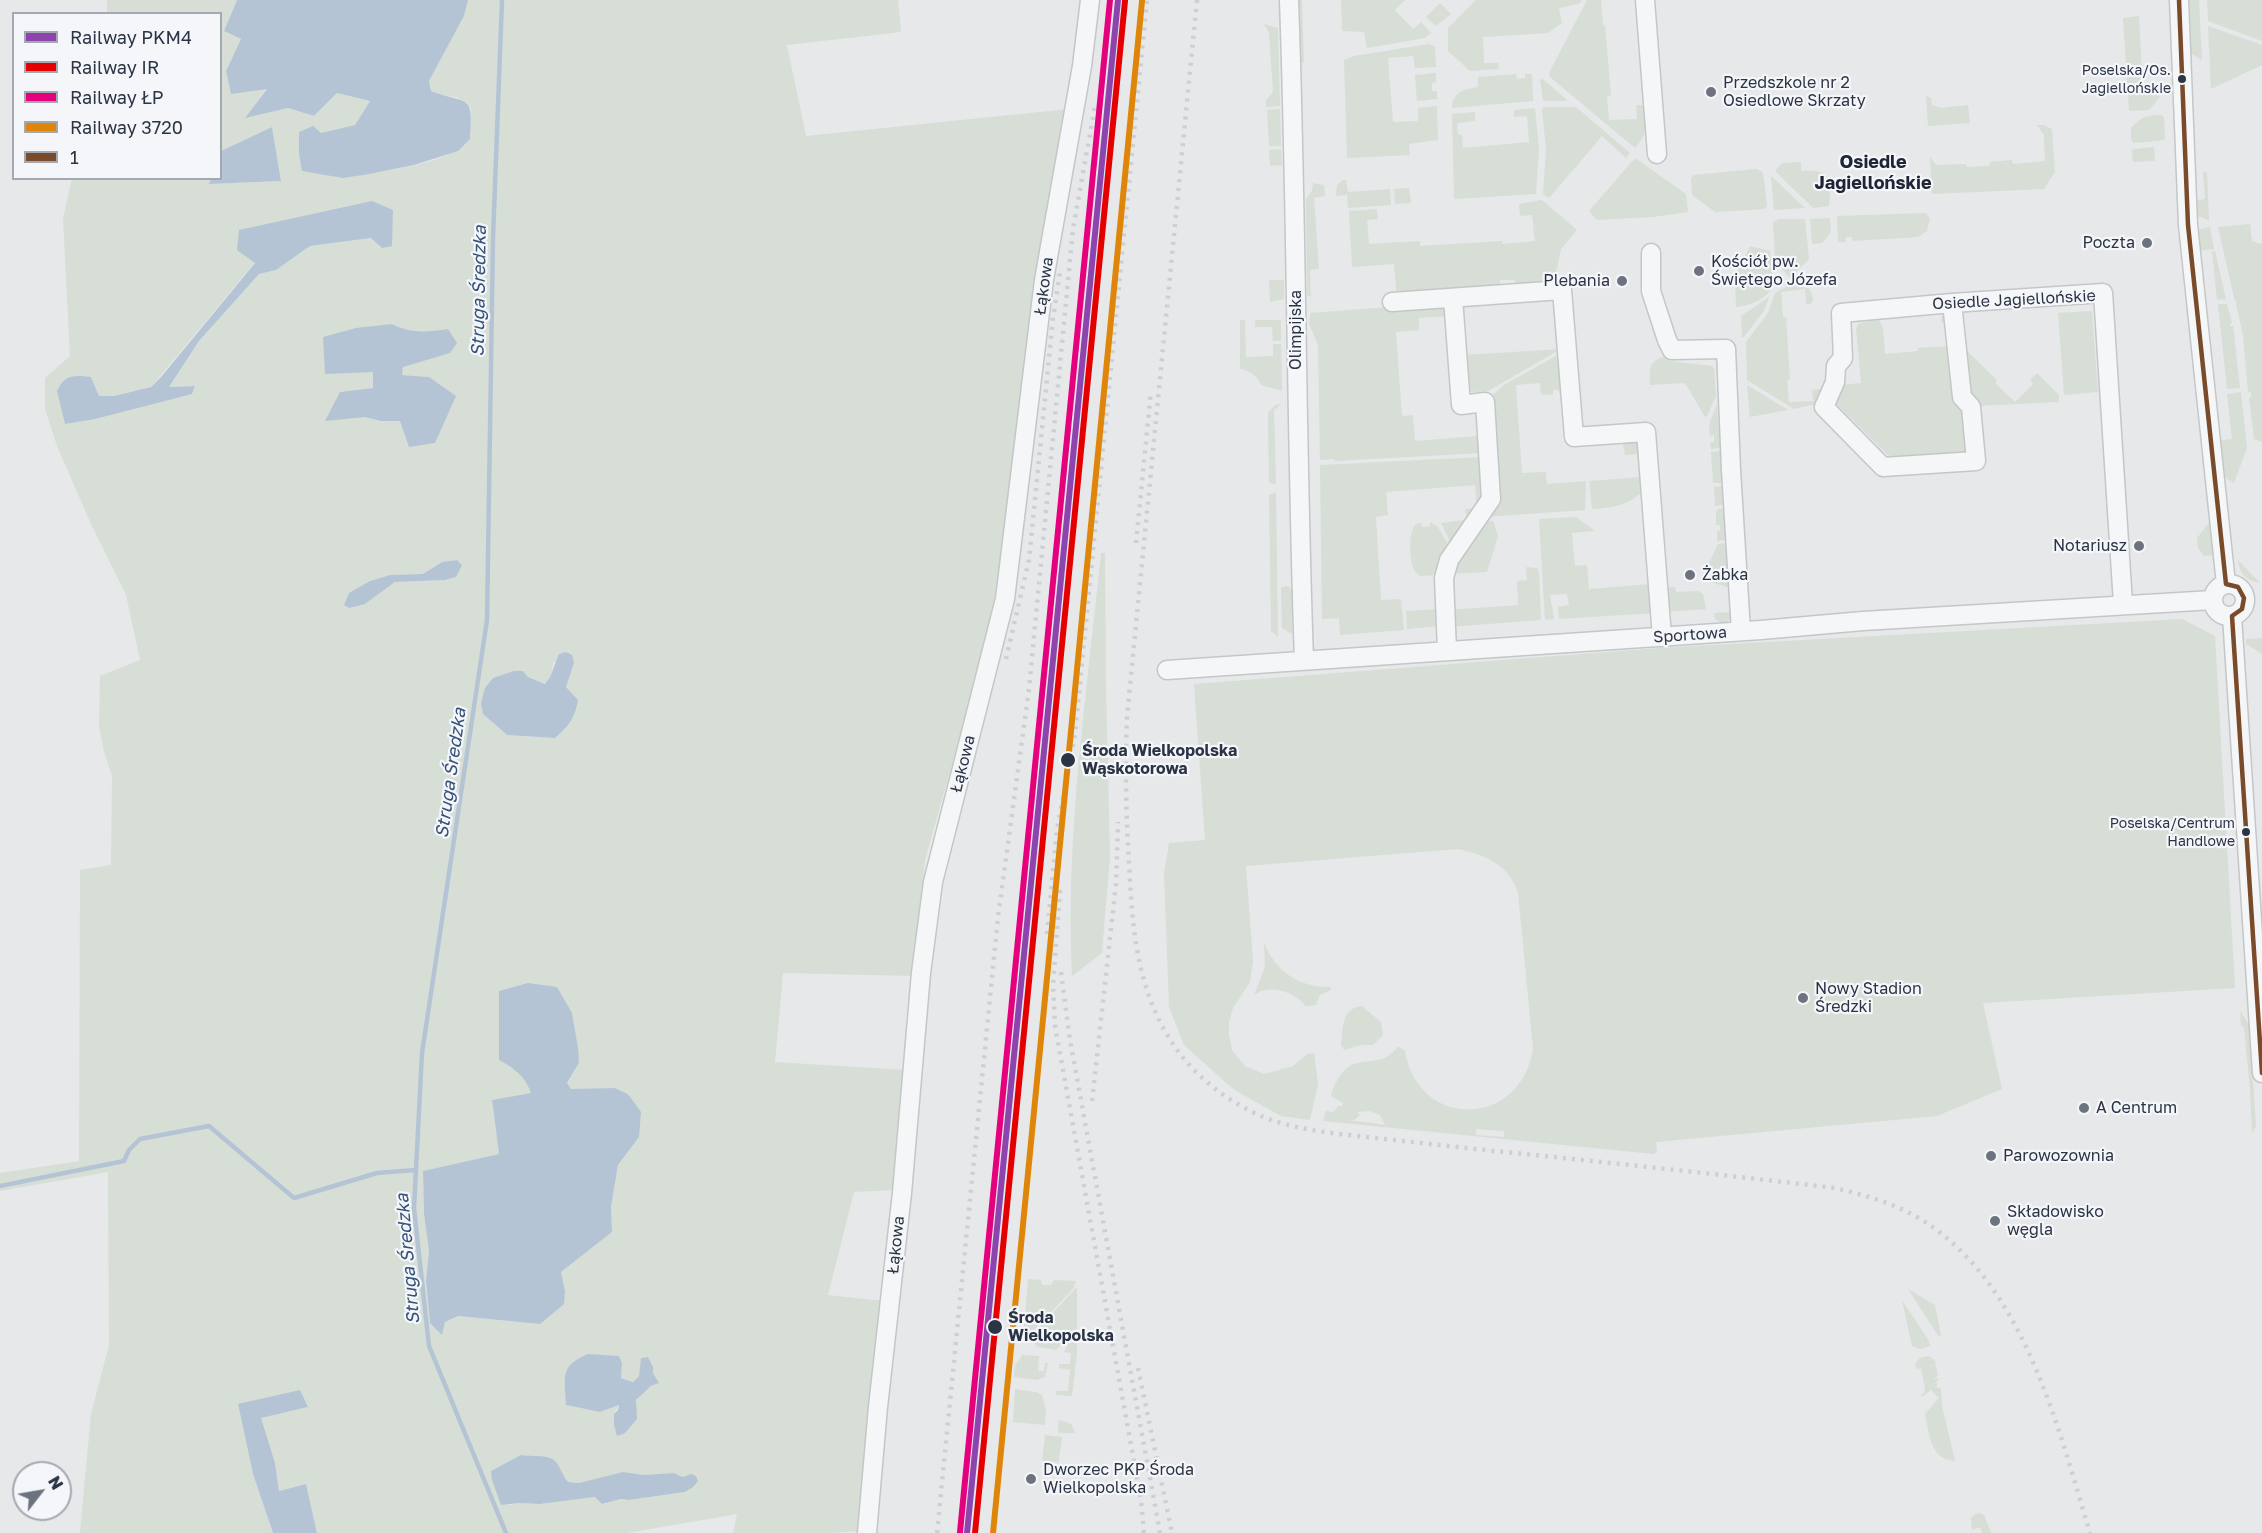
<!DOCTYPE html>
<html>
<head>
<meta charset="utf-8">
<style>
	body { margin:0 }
	#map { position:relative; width:2262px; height:1533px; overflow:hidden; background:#e6e8ea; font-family:"Golos Text",sans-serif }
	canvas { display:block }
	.legend { position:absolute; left:12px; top:12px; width:210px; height:168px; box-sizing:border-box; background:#f4f6f9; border:2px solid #a4a8b1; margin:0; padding:8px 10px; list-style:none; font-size:18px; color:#2b3445 }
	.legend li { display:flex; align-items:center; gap:12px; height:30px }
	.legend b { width:30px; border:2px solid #a4a8b1 }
	.north { position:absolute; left:12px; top:1461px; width:60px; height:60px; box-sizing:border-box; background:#f4f6f9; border:2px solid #a4a8b1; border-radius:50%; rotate:59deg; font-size:16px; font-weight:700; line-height:24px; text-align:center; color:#2b3445 }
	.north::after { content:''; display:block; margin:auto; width:21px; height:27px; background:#6c737f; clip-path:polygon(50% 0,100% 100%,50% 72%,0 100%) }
</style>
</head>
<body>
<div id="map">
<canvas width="2262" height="1533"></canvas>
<ul class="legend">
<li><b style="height:8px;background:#8e44ad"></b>Railway PKM4</li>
<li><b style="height:8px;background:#e50000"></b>Railway IR</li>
<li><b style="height:8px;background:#e5007d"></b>Railway ŁP</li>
<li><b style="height:8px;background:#df860a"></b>Railway 3720</li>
<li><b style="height:8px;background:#7a4b2a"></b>1</li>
</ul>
<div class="north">N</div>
</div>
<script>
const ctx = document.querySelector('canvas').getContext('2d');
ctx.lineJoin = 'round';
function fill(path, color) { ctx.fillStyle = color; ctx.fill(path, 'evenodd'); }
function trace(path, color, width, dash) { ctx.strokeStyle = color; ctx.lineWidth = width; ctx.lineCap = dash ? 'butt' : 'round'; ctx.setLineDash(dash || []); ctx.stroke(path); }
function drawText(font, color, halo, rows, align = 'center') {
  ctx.font = font + ' "Golos Text",sans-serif'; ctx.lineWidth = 4.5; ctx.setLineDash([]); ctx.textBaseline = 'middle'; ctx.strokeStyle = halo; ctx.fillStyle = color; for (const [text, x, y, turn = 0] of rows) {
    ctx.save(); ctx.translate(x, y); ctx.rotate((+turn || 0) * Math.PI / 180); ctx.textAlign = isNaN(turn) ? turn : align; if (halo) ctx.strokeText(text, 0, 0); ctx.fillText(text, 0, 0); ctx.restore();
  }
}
fill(new Path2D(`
	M107,0H237L224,31L241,39L226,71L231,93L267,88L246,117L288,108L314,116L337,93L370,101L355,125L321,133L306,128L369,174C402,167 445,164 470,139L471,109L457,97L444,96L431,91L429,81L464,16L468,0H898L901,32L787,45L806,136L1069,109L989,633L925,860L913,976L783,973L775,1062L905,1070L894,1190L854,1192L828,1295L883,1301L859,1531L826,1533H733L737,1514L627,1533H317L306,1484L279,1491L275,1463L260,1418L308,1407L238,1404L253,1474L273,1533H80L91,1414L109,1345L108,1172L0,1191V1173L79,1161L80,870L111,865L112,776L104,751L99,727L100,676L140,660L126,595L91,524L57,446L45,409V378L70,356L63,219L71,182L73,178L211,179L210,184L281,181L272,127L221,151L220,14L107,13ZM393,210L382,248L371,238L310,246L276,270L259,274L199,341L169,387L195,386L192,394L65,424L91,377L99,396H114L151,387L255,262ZM392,324C411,334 428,332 448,329L425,359L403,367L402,375L429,377L400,421C366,422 363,415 340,392L373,388V372L380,326ZM457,560L456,577L445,580L395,582L365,604L370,581L390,575L423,574L442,562ZM554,662L574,663L566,687L578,700C575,718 569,726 555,738L507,735L483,714L523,671L528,677L545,684L550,677ZM572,1013L579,1063L567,1084L571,1090L615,1088L629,1094L639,1137L618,1165L611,1207L612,1232L561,1272L565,1291L540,1324L458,1316L445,1322L442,1334L430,1323L426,1281L429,1251L424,1214L423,1171L499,1154L492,1100L532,1093C525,1076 515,1069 499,1060ZM588,1354L603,1356L622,1363L621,1378L634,1382L639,1376L641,1358L648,1357L653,1367V1373L659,1383C635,1392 628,1414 618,1436L614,1425V1414L619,1405L600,1412L566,1405V1370ZM521,1455L554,1460L568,1482L579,1483L623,1473L644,1475L674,1473L683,1477L685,1492L629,1500L621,1499L603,1504L595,1497L540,1504L519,1503L508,1505Z
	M1297,0H1302L1304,63L1299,61Z
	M1341,0H1405L1395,10L1413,29L1421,22L1431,33L1425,38L1367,48L1364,32L1342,31Z
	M1476,0H1582L1579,4L1559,8L1562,23L1548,33L1483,37L1484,63H1498L1499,69L1470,71L1448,51V28Z
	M1587,0H1601L1603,25H1605L1611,96L1607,97L1609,120L1637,119L1636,105H1646C1647,124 1648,134 1635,148L1550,77L1549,73Z
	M2187,0H2199L2202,60L2190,53Z
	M2207,0H2262V41L2208,21Z
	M1440,3L1451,14L1436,26L1426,17Z
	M2139,16L2143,93L2160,92L2159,98L2149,110L2131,111L2129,110L2123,18Z
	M1264,24L1278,28L1280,106L1266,107V101L1273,92L1269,33Z
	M2208,26L2262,45V65L2211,89Z
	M1429,44L1435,47L1436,67L1415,68L1413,56L1388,58L1393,122L1418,121V108L1437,106L1438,140L1409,144L1410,155L1347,158L1344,60L1354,56Z
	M1436,73V82L1432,83V91H1437V99L1417,101L1415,75Z
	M1516,74L1517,79L1525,78V74H1532L1533,101L1452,108C1452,92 1465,89 1478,87V77Z
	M1542,79L1544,80L1568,101H1543L1540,80Z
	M1926,96L1931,98L1932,105L1941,108L1968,105L1970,123L1928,126Z
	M1544,107H1576L1630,153L1626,158L1602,136L1549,198L1543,194L1546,150L1542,109Z
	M1535,108L1539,149L1536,194L1454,199L1452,114L1475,112V121L1457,123L1458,134L1462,135L1463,148L1529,142L1527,116L1514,117V110Z
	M1280,109L1281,146H1269L1267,110Z
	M2161,115L2164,117L2165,140L2134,143L2131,140V128C2141,117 2147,115 2161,115Z
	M2037,125H2044L2052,129L2055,172L2044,189L1932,194L1930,157L1936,165L1966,164L1967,167L1989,166L1990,162L2012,160L2013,164L2045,161L2044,135Z
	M2154,147L2155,161L2133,162L2132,150L2134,149Z
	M1281,149L1282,165L1270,166L1269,150Z
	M1635,158L1686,194L1688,212L1653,217L1597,220L1589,211Z
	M1801,162V171C1832,168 1832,180 1829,206L1813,208L1775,171L1782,163Z
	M1756,169L1763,172L1767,205L1765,209L1715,212L1692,195L1691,179L1693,175Z
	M2203,172H2207L2209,221L2202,217H2195L2193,201L2205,199Z
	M1771,176L1805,208L1774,210Z
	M1343,180H1346L1348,192L1390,189L1391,205L1348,208L1347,195L1336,196L1337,185Z
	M1313,183L1324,185L1325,196L1314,198L1319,269L1310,270L1311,297L1307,295L1306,199L1312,191Z
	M1409,188L1411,203L1395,204L1394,189Z
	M1542,200L1577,230L1561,249L1554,283L1515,289V280H1500L1501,290L1397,298L1394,264L1352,267L1349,211L1377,209L1378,219L1367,220L1369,244L1420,241V246L1502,241L1503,244L1535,241L1532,215L1520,216L1519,204Z
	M1926,213L1930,218L1927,231L1918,237L1853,241L1852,237H1846V242H1838L1837,216Z
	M1830,218L1831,232L1822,243L1812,244L1810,219Z
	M1779,219H1805L1809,259L1792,276L1789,277L1775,261L1773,222Z
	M2250,224L2252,241L2262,244V442L2254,439L2249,398L2251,397V392H2248L2243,335L2236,304L2237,303L2234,298L2218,227Z
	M2210,227L2214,249L2198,251L2197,230Z
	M1750,246L1770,251L1773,286C1767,299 1749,306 1736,307L1735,276Z
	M2215,251L2226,299L2217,300L2212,252Z
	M1269,280H1284V299L1270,302Z
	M1792,284L1810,289L1813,300L1811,304H1806L1805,289L1781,292L1783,317H1786L1790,380L1787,381L1789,402L1813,401L1812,390L1820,389L1821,403L1794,409L1747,380L1746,342L1768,313L1775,293Z
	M1769,297L1764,311L1744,337H1742L1741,316Z
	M1442,303L1446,304L1448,316L1419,318V330L1396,332L1402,416L1413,415L1415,441L1479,436L1478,405L1481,453L1336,461L1333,459L1320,460L1318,345L1309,324L1310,313Z
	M2218,304H2227L2232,323L2230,324V326H2233L2240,388L2227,389Z
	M2092,311L2098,392L2064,395L2058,313Z
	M1942,316H1950L1967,408L1972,456L1896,463L1832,400L1840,385L1861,383L1856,328L1859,323L1879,320L1883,328L1885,354L1918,351V348L1950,346L1948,321L1941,322Z
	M1240,320H1245L1246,357L1273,356V344H1281L1282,391L1261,385C1259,377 1246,368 1239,369L1240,365Z
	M1255,320H1281V341H1273L1272,327H1255Z
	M1962,346L1997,380L1995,383L2015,402L2033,384L2030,380L2037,373L2059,395V402L1977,406L1966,397Z
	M1561,349L1488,391L1472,392L1469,390L1465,355Z
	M1563,352L1565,394L1560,395L1559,390H1553V395L1541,394L1540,383L1516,385L1522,473L1546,472L1547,484L1586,481L1585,510L1484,517L1488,399L1504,385Z
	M1670,354V361L1712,366L1714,368L1716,396L1707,416L1705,417L1685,383L1650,385C1649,363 1650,362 1670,354Z
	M1747,385L1788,410L1750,417Z
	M2241,392L2247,448L2234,483L2223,476L2218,441L2232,439L2227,394Z
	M1281,404L1274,410L1276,484L1269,483L1268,413L1275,405Z
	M1717,404L1720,448L1711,449L1710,442H1714V435L1710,436L1709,424Z
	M1638,438L1640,454L1625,455L1622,439Z
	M1720,451L1723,483H1713L1711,452Z
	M1482,457L1486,488L1475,515H1466L1465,509L1477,508L1475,485L1386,492L1388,515L1376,517L1381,600L1401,599L1404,630L1340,635L1339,618L1322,619L1320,465Z
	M1642,477L1645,488C1632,505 1612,508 1592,509L1589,481Z
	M1723,486L1724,505L1715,506L1714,487Z
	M1276,492L1278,637L1271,631L1269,495Z
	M1725,508L1727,540L1717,541V531H1720V525H1716V512L1718,509Z
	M1576,517L1595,531L1572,533L1575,566L1587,565L1589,589L1651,584L1655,613L1559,619L1558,607L1569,605L1567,594L1550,595L1554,619L1545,620L1539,519Z
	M1464,520L1466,521L1452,546L1441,523Z
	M1481,521H1493L1498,536L1487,572L1448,574L1481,530Z
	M1430,522L1438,527L1450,548L1438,575L1420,576C1407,569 1408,531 1416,524L1421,523L1422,527L1430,526Z
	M2209,523L2211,525L2214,555L2204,556L2198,548L2197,538Z
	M1727,543L1731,588L1713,583L1709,563L1718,544Z
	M1101,553H1105L1106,688L1110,856L1102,953L1072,976C1065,835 1087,693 1101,553Z
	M2238,560L2260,583C2246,581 2239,573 2238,560Z
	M1526,567L1537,568L1539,572L1541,620L1449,627L1448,610L1518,605L1517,581L1527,580Z
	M1288,586L1292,590V634L1282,628L1281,587Z
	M1675,587L1676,592L1698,591L1703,594L1706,609L1664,612L1661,588Z
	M1440,609L1439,626L1407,629L1406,611Z
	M1732,612L1729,621L1722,623L1716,620L1714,616L1715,613Z
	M2182,619L2215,636L2235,988L1983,1003L2002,1089L1937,1116L1656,1142L1657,1152L1653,1154L1323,1121L1326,1110L1333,1113L1338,1106H1342L1343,1103L1331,1096C1348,1041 1377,1077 1398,1046L1405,1051C1418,1131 1522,1128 1533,1048L1518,893C1509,864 1485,855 1458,849L1246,866L1253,961L1250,982L1233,1008L1229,1022V1034L1232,1050L1245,1066L1264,1074L1293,1066L1307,1054L1314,1053L1318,1084L1310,1120L1281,1116L1233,1089L1184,1045L1169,1007L1164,874L1169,843L1205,840L1194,684L1659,648ZM1369,1111L1380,1115L1385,1125L1349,1120H1354L1360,1115L1357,1112ZM1476,1129L1504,1131V1137L1476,1135Z
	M2262,638V654L2246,644V639Z
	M1264,943C1276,972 1300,988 1331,987V990L1320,995L1316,1005L1306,1006C1294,992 1271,983 1254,995L1265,967Z
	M1362,1006L1381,1022L1383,1035L1373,1045H1361L1344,1050L1341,1045C1343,1029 1341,1008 1362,1006Z
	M2240,1011L2249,1024L2256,1126L2252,1134L2250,1089L2244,1028L2241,1025Z
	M1028,1279L1041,1280L1042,1285H1051L1054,1280L1076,1281L1073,1289L1028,1336L1024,1329Z
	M1077,1287V1353L1072,1396L1056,1395V1391H1068L1070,1370L1059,1368V1364H1070L1071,1353L1064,1352L1074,1331L1056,1350L1038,1347L1029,1338Z
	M1908,1289L1935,1305L1941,1335L1939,1337Z
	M1902,1300L1929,1341L1930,1346L1920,1349L1912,1346Z
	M1022,1355L1039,1356L1038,1371H1044L1045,1363H1048L1045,1377L1037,1380L1014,1377L1015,1366Z
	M1928,1356L1933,1358L1928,1360L1934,1359L1936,1364L1929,1366L1936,1365L1938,1376L1932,1379L1939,1378L1935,1384L1938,1383L1936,1387L1941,1389L1942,1406L1955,1461C1929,1459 1930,1434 1925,1414L1939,1398L1931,1390L1922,1397L1921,1394L1924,1393L1925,1388L1921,1368L1916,1369L1915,1364L1920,1358Z
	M1015,1389L1036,1392L1042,1395L1046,1410L1045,1425L1013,1422Z
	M1059,1420L1071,1424L1075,1433H1058Z
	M1045,1435L1062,1437L1058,1467H1057V1462L1042,1461Z
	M1980,1513L1984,1515L1991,1533H1982L1980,1527L1972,1530L1971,1518L1975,1514Z`), '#d6ded6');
fill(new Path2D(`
	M237,0H468L464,16L429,81L431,91C467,105 474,92 470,139L458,151L414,165L369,174L343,178L302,171L299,154V132L313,126L321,133L355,125L370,101L337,93L314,116L288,108L245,118L267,89L231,94L226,71L241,39L224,31Z
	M272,127L281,181L209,184L211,179L220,178L221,151Z
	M372,201L393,210L392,246L382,248L371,238L310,246L276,270L259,274L199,341L169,387L195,386L192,394L95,419L65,424L57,391C65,374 74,375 91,377L99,396H114L151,387L161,377L255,263L237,250L239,230Z
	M392,324C411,334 427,332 448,329L457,343L450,353L403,367L402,375L429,377L456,396L435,443L409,447L400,421H381L365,417L325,421L340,392L373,388V372L325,374L323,337L356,328Z
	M457,560L462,565L456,577L445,580L395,582L365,604L349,608L344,605L349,593L370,581L390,575L423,574L442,562Z
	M566,652L572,655L574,663L566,687L578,700C575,718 569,726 555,738L507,735L483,714L481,703L485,688L493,678L514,671H523L528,677L545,684L550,677L559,654Z
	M528,983L557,987L572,1013L578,1048L579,1063L567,1083L571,1089L615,1088L628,1094L641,1112L639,1137L618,1165L611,1207L612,1232L561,1272L565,1291L564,1304L540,1324L458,1316L445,1322L442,1335L430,1323L426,1281L429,1251L424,1214L423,1171L499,1154L492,1100L531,1093C525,1076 515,1069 499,1060V991Z
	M588,1354L619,1356L622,1363L621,1378L633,1382L639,1376L641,1358L648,1357L653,1367V1373L659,1383L651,1386L636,1400L637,1419L625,1433L617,1436L614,1425V1414L618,1410L619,1405L600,1412L566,1405C565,1376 559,1366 588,1354Z
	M300,1390L308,1407L261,1418L275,1463L279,1491L306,1484L317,1533H273L253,1474L238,1404Z
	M521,1455C531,1457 548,1454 555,1461C560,1466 563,1476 568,1482L579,1483L623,1472L644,1475L674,1473L683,1477L691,1474L696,1476L698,1481L693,1487L685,1492L629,1500L621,1499L602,1504L595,1497L540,1504L519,1503L501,1505L492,1480L491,1471Z`), '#b4c4d5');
trace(new Path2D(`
	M502,0L493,238L487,620L422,1053L414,1208L429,1346L506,1533
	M0,1186L124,1161L129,1150L140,1139L209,1126L294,1198L377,1173L416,1170`), '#b4c4d5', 4.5);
const minor = new Path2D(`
	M1289,0C1297,220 1296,440 1304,660
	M1645,0L1657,154
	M2179,0L2188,225L2226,584
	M1651,253V291L1667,340L1672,350L1726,349L1731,470L1741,631
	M1392,302L1562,290L1574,437L1646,432L1662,637
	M1952,303L1962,397L1971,407L1976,461L1883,467L1824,407L1835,382L1836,366L1843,358L1841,313L1952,303L2103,293L2123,604
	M2213 600a16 16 0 1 1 32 0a16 16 0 1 1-32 0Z
	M2232,616L2262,1073
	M1447,651L1444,578L1449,560L1491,499L1485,402L1461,405L1453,298
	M1167,670L1761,630L1863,621L2213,600
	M867,1533L878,1407L902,1193L921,973L933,882L1005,599L1044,280L1082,66L1090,0`);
trace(minor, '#c4c6c8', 21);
trace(minor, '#f5f6f7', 18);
trace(new Path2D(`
	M1197,0L1127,717C1125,766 1126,814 1129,862C1132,925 1136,987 1171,1041C1191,1073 1226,1101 1261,1116C1295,1130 1331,1133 1367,1137C1403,1141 1439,1145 1475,1149C1595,1161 1716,1174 1835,1188C1864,1195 1891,1202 1917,1217C2023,1279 2057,1424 2090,1533
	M1136,543L1151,391
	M1006,659L1029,560L1053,318L1060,272
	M1060,890L1053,985L1055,1026L1141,1500L1144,1533
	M1047,934L1057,830L1075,734L1147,0
	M1061,972L1070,1040L1160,1533
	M1092,1101L1116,884L1118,822
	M1138,1368L1172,1533
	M937,1533L998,917L1029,689L1073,229L1095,106`), '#cecfd2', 4.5, [3, 6]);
trace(new Path2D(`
	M2179,0L2188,225L2226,584L2238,587L2244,598L2242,609L2232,616L2262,1073`), '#7a4b2a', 4.5);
trace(new Path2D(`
	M967,1533L1118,0`), '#8e44ad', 6);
trace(new Path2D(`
	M975,1533L1125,1`), '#e50000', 6);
trace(new Path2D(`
	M960,1532L1110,0`), '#e5007d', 6);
trace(new Path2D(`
	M993,1533L1142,1`), '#df860a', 6);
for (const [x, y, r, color] of [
	[2182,79,5,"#2b3445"],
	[1711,92,6,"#6c737f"],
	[2147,243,6,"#6c737f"],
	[1699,271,6,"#6c737f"],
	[1622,281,6,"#6c737f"],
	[2139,546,6,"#6c737f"],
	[1690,575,6,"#6c737f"],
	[1068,760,8,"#2b3445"],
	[2246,832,5,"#2b3445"],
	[1803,998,6,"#6c737f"],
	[2084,1108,6,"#6c737f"],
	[1991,1156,6,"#6c737f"],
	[1995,1221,6,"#6c737f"],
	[995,1327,8,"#2b3445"],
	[1031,1479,6,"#6c737f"]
]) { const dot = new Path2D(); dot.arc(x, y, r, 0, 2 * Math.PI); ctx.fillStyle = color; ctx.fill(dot); trace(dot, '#f4f6f9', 2); }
drawText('14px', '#2b3445', '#f4f6f9', [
	["Poselska/Os.",2171,71],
	["Jagiellońskie",2171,89],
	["Poselska/Centrum",2235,824],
	["Handlowe",2235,842]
], 'right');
drawText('16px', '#2b3445', '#f4f6f9', [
	["Przedszkole nr 2",1723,83],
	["Osiedlowe Skrzaty",1723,101],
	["Poczta",2135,243,"right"],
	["Kościół pw.",1711,262],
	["Świętego Józefa",1711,280],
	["Plebania",1610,281,"right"],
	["Notariusz",2127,546,"right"],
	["Żabka",1702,575],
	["Nowy Stadion",1815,989],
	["Średzki",1815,1007],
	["A Centrum",2096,1108],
	["Parowozownia",2003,1156],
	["Składowisko",2007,1212],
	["węgla",2007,1230],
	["Dworzec PKP Środa",1043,1470],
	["Wielkopolska",1043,1488]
], 'left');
drawText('16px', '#2b3445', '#f4f6f9', [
	["Łąkowa",1044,286,-82],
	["Osiedle Jagiellońskie",2014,300,-3],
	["Olimpijska",1296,330,-90],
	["Sportowa",1690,635,-4],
	["Łąkowa",963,764,-76],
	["Łąkowa",896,1245,-84]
]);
drawText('bold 16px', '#2b3445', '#f4f6f9', [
	["Środa Wielkopolska",1082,751],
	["Wąskotorowa",1082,769],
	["Środa",1008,1318],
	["Wielkopolska",1008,1336]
], 'left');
drawText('bold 18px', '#1d2536', '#f4f6f9', [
	["Osiedle",1873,162],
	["Jagiellońskie",1873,183]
]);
drawText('italic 18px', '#34527a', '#f4f6f9', [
	["Struga Średzka",479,291,-89],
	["Struga Średzka",451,773,-82],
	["Struga Średzka",408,1259,-95]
]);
</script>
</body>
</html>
